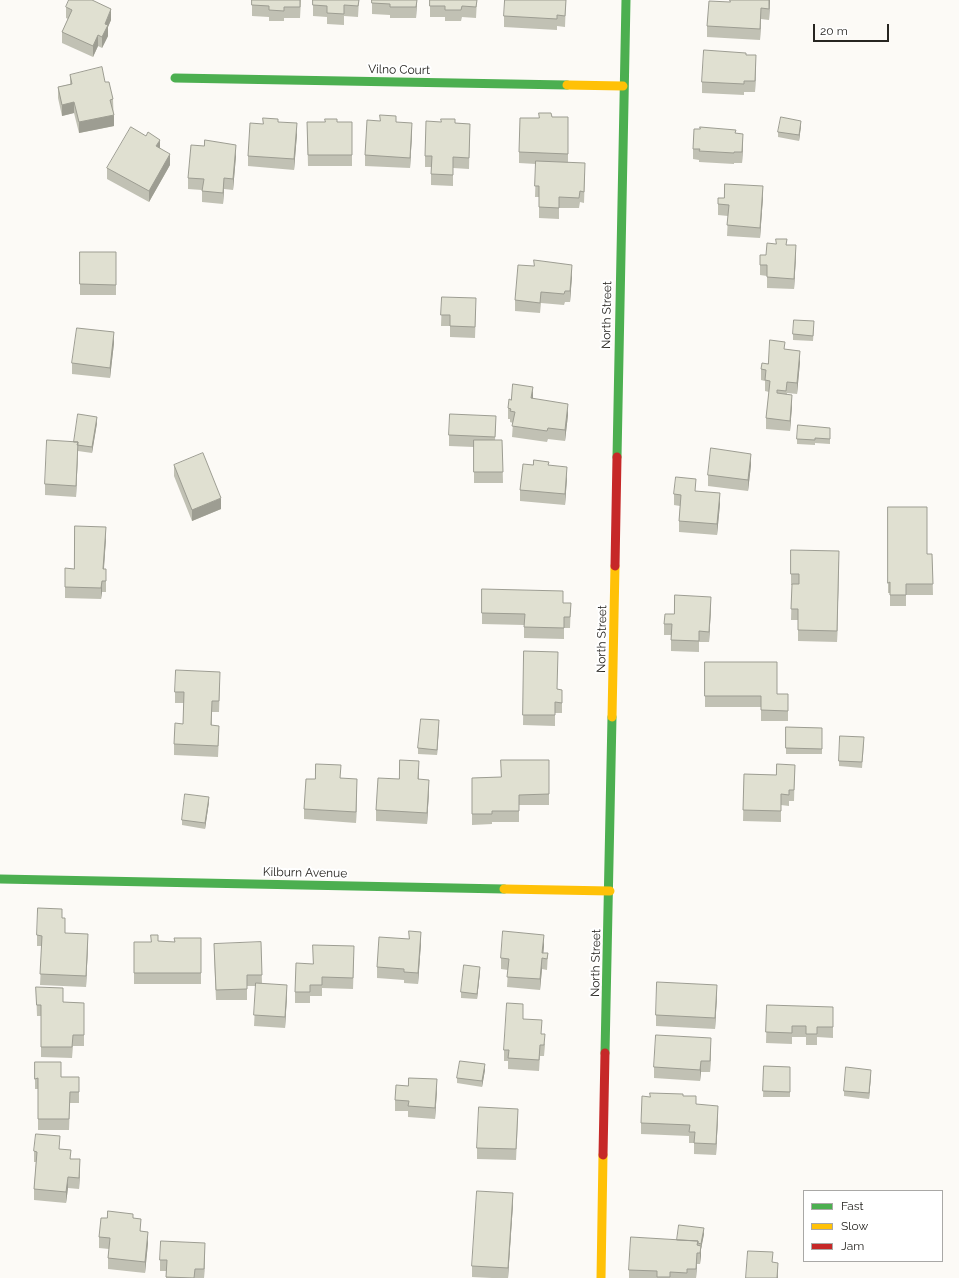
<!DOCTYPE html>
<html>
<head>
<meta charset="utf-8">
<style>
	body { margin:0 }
	#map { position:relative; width:959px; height:1278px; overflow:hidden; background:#fcfaf6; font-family:Raleway,sans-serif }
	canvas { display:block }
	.legend { position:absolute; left:803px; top:1190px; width:140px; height:72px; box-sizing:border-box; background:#fff; border:1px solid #a9a8a6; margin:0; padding:5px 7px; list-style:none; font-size:12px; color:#272521 }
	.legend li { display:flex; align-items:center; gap:8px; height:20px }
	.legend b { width:20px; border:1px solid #a9a8a6 }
	.scale { position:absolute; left:813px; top:24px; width:76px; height:18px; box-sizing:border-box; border:2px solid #272521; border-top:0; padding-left:5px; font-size:12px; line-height:14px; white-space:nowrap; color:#272521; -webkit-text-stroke:3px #fff; paint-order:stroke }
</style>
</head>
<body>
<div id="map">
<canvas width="959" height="1278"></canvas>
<ul class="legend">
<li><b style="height:5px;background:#4caf50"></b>Fast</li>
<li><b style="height:5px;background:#ffc107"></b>Slow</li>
<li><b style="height:5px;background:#c62828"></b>Jam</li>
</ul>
<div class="scale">20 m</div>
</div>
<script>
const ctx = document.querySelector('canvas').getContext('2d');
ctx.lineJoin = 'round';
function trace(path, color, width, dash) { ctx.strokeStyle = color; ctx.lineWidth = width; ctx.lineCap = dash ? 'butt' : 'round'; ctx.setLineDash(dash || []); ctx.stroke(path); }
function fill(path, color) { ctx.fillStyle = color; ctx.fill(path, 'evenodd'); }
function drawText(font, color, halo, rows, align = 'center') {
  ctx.font = font + ' Raleway,sans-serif'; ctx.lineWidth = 4; ctx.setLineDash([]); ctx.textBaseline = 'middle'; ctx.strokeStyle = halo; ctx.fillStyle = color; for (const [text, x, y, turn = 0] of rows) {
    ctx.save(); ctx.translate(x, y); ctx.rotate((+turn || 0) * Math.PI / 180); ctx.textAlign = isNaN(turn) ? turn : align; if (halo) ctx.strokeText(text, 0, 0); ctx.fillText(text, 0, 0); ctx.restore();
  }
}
trace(new Path2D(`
	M175,78L567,85
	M617,457L626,0
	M0,879L504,889
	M605,1053L612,717`), '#4caf50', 9);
trace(new Path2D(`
	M567,85L623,86
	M612,717L615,566
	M504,889L610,891
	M601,1278L603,1155`), '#ffc107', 9);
trace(new Path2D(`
	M615,566L617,457
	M603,1155L605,1053`), '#c62828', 9);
fill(new Path2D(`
	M252,0H301L300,18H284V21H269V17L252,16Z
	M313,0H359L358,17L344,16V25L327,24V17L313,16Z
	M372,0H417L416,18H390V15L372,14Z
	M430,0H477L476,18L462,17L461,21H445V17H430Z
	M566,0L565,27L557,26V30L504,27V16Z
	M770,0L769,20L761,19L760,40L707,37V26L730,2Z
	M66,7L111,20L108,27V36L102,48L98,46L93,57L62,43V32L68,19L66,18Z
	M746,55L756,66L755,92H744V95L702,93V82Z
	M70,75L105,82L113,99L114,126L79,133L74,113L62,116L58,98V87L70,84Z
	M552,117H568V162L585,174L584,203L580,202L579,208H559V219L539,218V197H535L536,164L519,163V152L539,118Z
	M278,122L297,134L294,170L248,166V156L263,124Z
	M307,122H352V166H308Z
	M396,122L412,134L410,168L365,166V155Z
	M455,123L470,124L469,169L453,168V186L431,185V167H425V156Z
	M801,126L799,141L778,137V132Z
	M736,133L743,145L742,163H734V164L699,162V160L693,159V149Z
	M160,148L170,165L149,202L107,179V168Z
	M236,156L233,190L224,189L223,204L202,202V190L188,189V178Z
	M763,197L760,238L727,236L728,216L718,215V204L724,198Z
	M787,245L796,256L794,289L767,288V276L760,275V265L766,255Z
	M80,252H116V295H80Z
	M572,276L570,302H565L564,305L541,303L540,313L515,311V300Z
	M442,297L476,309L475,338L450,337V326H441Z
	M814,326L813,341L793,340V334Z
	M114,343L110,378L72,374V363Z
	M785,349L800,362L797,394L787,393V394L792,406L790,431L766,429V418L769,392L765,391V381L761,380V369Z
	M533,398L568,415L565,441L548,439L547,442L512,437L513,423L510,422V419H508V408Z
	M97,423L92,453L78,451L76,497L45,495V484L74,442Z
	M496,427L495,440H502L503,483H474V447L449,446V435Z
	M830,433V444L815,443V445L797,444V439Z
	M174,465L221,509L192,521L174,476Z
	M533,465H549L567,478L565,505L520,501V490Z
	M751,465L748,491L708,486V475Z
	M696,491L720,504L717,535L679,532V521L680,506L674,505V494Z
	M888,507L927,554H932L933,595H906V606H890V593H888Z
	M106,538L104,569L106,580V592H102L101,599L65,598V568L74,569Z
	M839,562L837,642L798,641V620H791L792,585H791V574Z
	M563,603H571L570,628H564V639L524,638V625L482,624V613Z
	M711,608L709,642H699V652L671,651V635H664V624L674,614Z
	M524,651L557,689L562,690V713H555V726L523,725Z
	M705,662L777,694H788V721H761V707H705Z
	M220,683L219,712H212V725L219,736L218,757L174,755V744L183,724L184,703H175V692Z
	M439,725L437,755L418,754V748Z
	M786,727L822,728V754H786Z
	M864,743L862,768L839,766V761Z
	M549,760V805H519V822H492V824L472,825V778L501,777Z
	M795,765L794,801H789V806L781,805V822L743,821L744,774L776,775Z
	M419,772V779L429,791L427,824L376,821V810L399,779Z
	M341,778L357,790L356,823L304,819V809L315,779Z
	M209,802L205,829L182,825V820Z
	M62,918L65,933L88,945L86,987L40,985L42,946H37V935Z
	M151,935L158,941L174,942L201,938V984H134V942H151Z
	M409,939L421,943L418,984L404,983V980L377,978V967Z
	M261,942L262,983L287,996L285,1028L254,1026L256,986H247V1000H216L214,954Z
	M544,946L543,953H548L547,970L542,969L540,990L507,987L508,970L501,969V958Z
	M354,957L353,989L322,988V996H310V1003H295V992L313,964Z
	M480,972L477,999L461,998V992Z
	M36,987L63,1002L84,1003V1046H73L72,1058L41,1057V1016H37Z
	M717,996L715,1029L656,1026V1015Z
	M767,1005L833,1018V1038L817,1037V1045H806V1037H792V1044L766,1043Z
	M523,1019L541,1034L545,1045L544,1056H540L539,1071L508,1069V1061H504V1050Z
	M711,1049L710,1072H701L700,1081L654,1078V1067Z
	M35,1062L61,1077H79V1103H70L69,1130H38V1089H35Z
	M764,1066L790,1067V1097H763Z
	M485,1070L482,1087L457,1083V1078Z
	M871,1075L869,1099L844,1096V1091Z
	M437,1090L435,1119L408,1117V1111H395V1100Z
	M683,1096L696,1104L718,1117L716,1155L694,1154V1143H689V1136L641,1134V1123L650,1097Z
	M518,1120L516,1160L477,1159V1148Z
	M60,1149L71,1159L80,1170L79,1189L68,1188L66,1203L34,1200V1189L36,1162H34V1151Z
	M513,1204L508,1278H492L472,1277V1266Z
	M107,1218H133L148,1243L145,1273L108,1269V1258L109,1249L99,1248V1237Z
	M704,1234L701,1249L700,1264H697L696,1278H629V1270L677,1240Z
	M205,1254L204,1278H166V1271H160V1260Z`), '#c1c1b4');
fill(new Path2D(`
	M417,0L416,18V7Z
	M769,0H770L769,20Z
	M761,8V19L760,40V29Z
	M111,9V20L108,27V36L102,48V37L105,24Z
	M98,35V46L93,57V46Z
	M756,55V66L755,92V81Z
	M74,102V113L62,116V105Z
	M114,115V126L79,133V122Z
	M801,121V126L799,141V135Z
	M297,123V134L294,170V159Z
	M412,123V134L410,168V158Z
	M743,134V145L742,163V152Z
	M160,140V151L156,146Z
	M236,145V156L233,190V179Z
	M170,154V165L149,202V191Z
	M224,178V189L223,204V193Z
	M763,186V197L760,238V228Z
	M796,245V256L794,289V279Z
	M572,265V276L570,302V291Z
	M114,332V343L110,378V368Z
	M800,351V362L797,394V383Z
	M533,387V398L531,409V398Z
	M792,395V406L790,431V421Z
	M568,404V415L565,441V430Z
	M97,417V423L92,453V447Z
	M78,442V453L76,497V486Z
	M751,454V465L748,491V480Z
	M567,467V478L565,505V494Z
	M720,493V504L717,535V524Z
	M221,498V509L192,521V510Z
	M106,527V538L103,580V569Z
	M839,551V562L837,642V631Z
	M102,581V592L101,599V588Z
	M711,597V608L709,642V632Z
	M439,720V725L437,755V750Z
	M357,779V790L356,823V812Z
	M429,780V791L427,824V813Z
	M209,797V802L205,829V823Z
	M421,932V943L418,984V973Z
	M88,934V945L86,987V976Z
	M544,935V946L543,958L542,953Z
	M542,958V969L540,990V979Z
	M480,967V972L477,999V994Z
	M287,985V996L285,1028V1017Z
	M717,985V996L715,1029V1018Z
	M711,1038V1049L710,1072V1061Z
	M701,1061V1072L700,1081V1070Z
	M485,1064V1070L482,1087V1081Z
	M871,1070V1075L869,1099V1093Z
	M437,1079V1090L435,1119V1108Z
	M718,1106V1117L716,1155V1144Z
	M80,1159V1170L79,1189V1178Z
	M68,1177V1188L66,1203V1192Z
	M513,1193V1204L508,1278V1268Z
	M704,1228V1234L701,1249V1244Z
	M148,1232V1243L145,1273V1262Z
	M205,1243V1254L204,1278V1269Z
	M701,1246V1256L700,1264V1253Z
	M697,1253V1264L696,1278V1269Z
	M778,1263V1278H777Z`), '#9d9d92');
const building = new Path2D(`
	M69,0H92L111,9L105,24L108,25L102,37L98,35L93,46L62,32L72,10L66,7Z
	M252,0H300V7H284V11L269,10V6L252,5Z
	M313,0H359L358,6L344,5V14L327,13V6L313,5Z
	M372,0H417L416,7H390V4L372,3Z
	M430,0H477L476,7L462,6L461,10H445V6H430Z
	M505,0H566L565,16L557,15V19L504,16Z
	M730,0H769V9L761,8L760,29L707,26L709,1L730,2Z
	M704,50L746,53V55H756L755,81H744V84L702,82Z
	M102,67L105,82H109L113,99L110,100L114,115L79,122L74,102L62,105L58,87L72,84L70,75Z
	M539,113H551L552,117H568V154L519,152L520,118H539Z
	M380,115L396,116V122L412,123L410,158L365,155L367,120L380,121Z
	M781,117L801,121L799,135L778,132Z
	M263,118L278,119V122L297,123L294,159L248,156L250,123L263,124Z
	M325,119H337V122H352V155H308L307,122H325Z
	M441,119H455V123L470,124L469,158L453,157V175L431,174L432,156H425L426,121L441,122Z
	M131,127L146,136L148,132L160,140L156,146L170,154L149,191L107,168Z
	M700,127L736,130L735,133L743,134L742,152H734V153L699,151L700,149H693L694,129H700Z
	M205,140L236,145L233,179L224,178L223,193L202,191L204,179L188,178L191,145L204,146Z
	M536,161L585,163L584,192L580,191L579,198L559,197V208L539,207V186H535Z
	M725,184L763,186L760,228L727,225L729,205L718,204V198H724Z
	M776,239H787L786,245H796L794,279L767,277V265H760V255H766L767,243L776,244Z
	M80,252H116V285L80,284Z
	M534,260L572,265L570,291H565L564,294L541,292L540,303L515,300L518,265L534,266Z
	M442,297L476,298L475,327L450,326V315H441Z
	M794,320L814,321L813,336L793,334Z
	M77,328L114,332L110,368L72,363Z
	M770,340L785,342L784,349L800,351L797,383L787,382L786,391L777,390V393L792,395L790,421L766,418L770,381L765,380L766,370L761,369L762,363L768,364Z
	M513,384L533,387L531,398L568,404L565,430L548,428L547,431L512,426L515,412L510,411L511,409L508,408L509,399L511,400Z
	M78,414L97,417L92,447L77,445L78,442H74Z
	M450,414L496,416L495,437L449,435Z
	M798,425L830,428V439L815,438V440L797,439Z
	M47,440L78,442L76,486L45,484Z
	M474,440H502L503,472H474Z
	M711,448L751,454L748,480L708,475Z
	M203,453L221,498L192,510L174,465Z
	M534,460L549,462L548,465L567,467L565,494L520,490L523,464L533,465Z
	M676,477L696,479L695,491L720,493L717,524L679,521L681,495L674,494Z
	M888,507H927V554H932L933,584H906V595H890V582L888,583Z
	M75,526L106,527L103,569H106V581H102L101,588L65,587V568L74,569Z
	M791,550L839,551L837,631L798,630V609H791L792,584H799V574H791Z
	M482,589L563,591V603H571L570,617H564V628L524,627L525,614L482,613Z
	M675,595L711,597L709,632L699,631V641L671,640L672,624H664L665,614H674Z
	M524,651L558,652L557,689L562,690V703L555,702V715H523Z
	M705,662H777V694H788V711L761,710V696H705Z
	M176,670L220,672L219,701H212L211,725L219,726L218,746L174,744L175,723L183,724L184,692H175Z
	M421,719L439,720L437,750L418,748Z
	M786,727L822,728V749L786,748Z
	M840,736L864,737L862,762L839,761Z
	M400,760L419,761L418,779L429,780L427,813L376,810L378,778L399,779Z
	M501,760H549V794L519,795V811H492V814H472V778L501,777Z
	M316,764L341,765L340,778L357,779L356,812L304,809L306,779H315Z
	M777,764L795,765L794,790H789V795L781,794V811L743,810L744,774L776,775Z
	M185,794L209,797L205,823L182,820Z
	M38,908L62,909V918H65V933L88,934L86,976L40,974L42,936L37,935Z
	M409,931L421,932L418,973L404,972V969L377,967L379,937L409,939Z
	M503,931L544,935L542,953H548L547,959L542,958L540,979L507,977L509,959L501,958Z
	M151,935H158V941L175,942L174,938H201V973H134V942H151Z
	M261,942L262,975H247V989L216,990L214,944Z
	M313,945L354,946L353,978L322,977V985H310V992H295L296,963L313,964Z
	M464,965L480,967L477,994L461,992Z
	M657,982L717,985L715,1018L656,1015Z
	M256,983L287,985L285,1017L254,1015Z
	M36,987L63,988V1002L84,1003V1035H73L72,1047H41V1005H37Z
	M507,1003L523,1004V1019L542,1020L541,1034H545L544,1045H540L539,1060L508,1058L509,1050H504Z
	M767,1005L833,1007V1027H817V1034H806V1026H792V1033L766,1032Z
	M656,1035L711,1038L710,1061H701L700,1070L654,1067Z
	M460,1061L485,1064L482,1081L457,1078Z
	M35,1062H61V1077H79V1092H70L69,1119H38V1078L35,1079Z
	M764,1066L790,1067V1092L763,1091Z
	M846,1067L871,1070L869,1093L844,1091Z
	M409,1078L437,1079L435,1108L408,1106L409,1101L395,1100L396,1085L408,1086Z
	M650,1093L683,1094V1096H696V1104L718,1106L716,1144L694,1143L695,1132H689L690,1125L641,1123L642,1096L650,1097Z
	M479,1107L518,1109L516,1149L477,1148Z
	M36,1134L60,1136L59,1149L71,1150L70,1159H80L79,1178L68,1177L66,1192L34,1189L37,1152L34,1151Z
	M477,1191L513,1193L508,1268L472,1266Z
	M108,1211L133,1214V1218L141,1219L140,1231L148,1232L145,1262L108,1258L110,1238L99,1237L101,1218H107Z
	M679,1225L704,1228L701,1244L698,1243V1241L677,1240Z
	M631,1237L698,1241L697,1245L701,1246L700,1253H697L696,1269H687V1273L670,1272V1277H657V1271L629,1270Z
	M161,1241L205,1243L204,1269H195L194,1278L166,1277L167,1260H160Z
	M748,1251L773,1252L772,1262L778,1263L777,1278H746Z`);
fill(building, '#e0e0d1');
trace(building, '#9d9d92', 1);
drawText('12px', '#272521', '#fff', [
	["Vilno Court",399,70,1],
	["North Street",607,315,-89],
	["North Street",602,639,-89],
	["Kilburn Avenue",305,873,1],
	["North Street",596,963,-89]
]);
</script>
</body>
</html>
